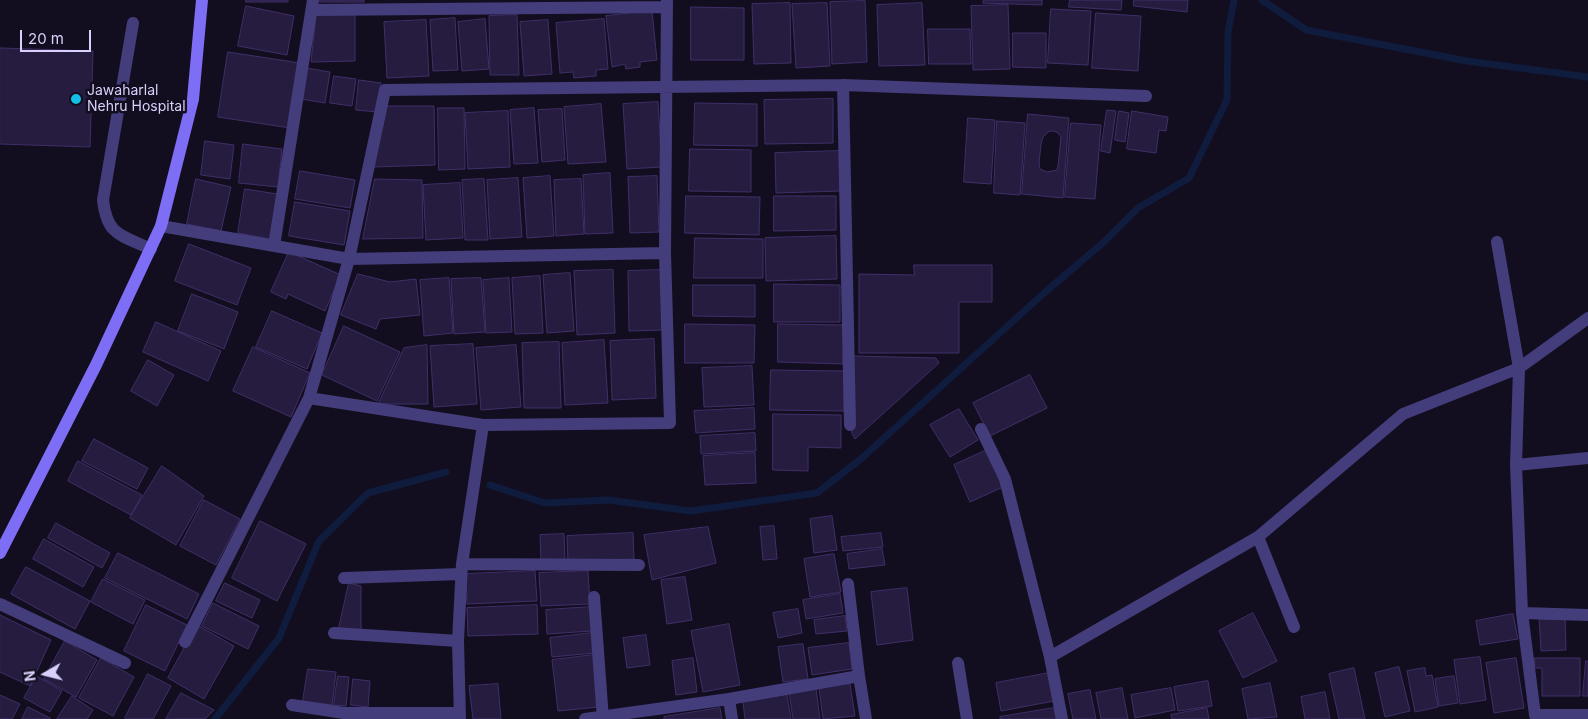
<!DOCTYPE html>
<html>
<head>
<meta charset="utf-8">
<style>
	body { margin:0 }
	#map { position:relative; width:1588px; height:719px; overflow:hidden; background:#130e1f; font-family:Inter,sans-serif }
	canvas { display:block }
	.north { position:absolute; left:20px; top:649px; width:50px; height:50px; -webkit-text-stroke:4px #130e1f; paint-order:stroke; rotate:262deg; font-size:14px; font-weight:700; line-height:20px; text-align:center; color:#d9d0fc }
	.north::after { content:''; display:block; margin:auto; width:18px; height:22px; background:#d9d0fc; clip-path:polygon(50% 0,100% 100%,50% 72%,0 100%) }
	.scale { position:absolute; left:20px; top:30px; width:71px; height:22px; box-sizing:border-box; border:2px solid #d9d0fc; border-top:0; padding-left:6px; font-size:15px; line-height:18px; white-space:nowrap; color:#d9d0fc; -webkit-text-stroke:4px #130e1f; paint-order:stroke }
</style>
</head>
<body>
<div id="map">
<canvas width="1588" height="719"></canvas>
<div class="north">N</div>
<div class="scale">20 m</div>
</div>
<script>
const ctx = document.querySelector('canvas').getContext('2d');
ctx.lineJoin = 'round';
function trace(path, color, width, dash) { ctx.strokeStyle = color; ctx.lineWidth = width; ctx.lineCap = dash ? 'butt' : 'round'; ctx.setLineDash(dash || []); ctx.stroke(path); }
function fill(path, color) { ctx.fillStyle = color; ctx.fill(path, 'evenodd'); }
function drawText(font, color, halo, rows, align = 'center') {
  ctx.font = font + ' Inter,sans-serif'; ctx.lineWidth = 5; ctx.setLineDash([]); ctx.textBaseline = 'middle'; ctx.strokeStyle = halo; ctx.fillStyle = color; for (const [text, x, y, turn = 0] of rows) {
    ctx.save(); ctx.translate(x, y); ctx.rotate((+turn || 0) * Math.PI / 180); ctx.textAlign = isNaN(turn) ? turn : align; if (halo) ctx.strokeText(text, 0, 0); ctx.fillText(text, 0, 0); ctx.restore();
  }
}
trace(new Path2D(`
	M1262,0L1306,30L1467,61L1588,77
	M490,485L545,503L608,500L691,511L817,493L862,458L1043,294L1105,241L1138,208L1189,178L1227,100L1228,32L1234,0
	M215,719L279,638L319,541L368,493L446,472`), '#0f1c3e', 7);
const building = new Path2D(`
	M246,0H288V2H246Z
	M319,0H364V2H319Z
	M984,0H1042V5L983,3Z
	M1070,0H1122L1121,10L1069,7Z
	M1134,0H1188L1187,12L1134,6Z
	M865,1L867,62L832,64L830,2Z
	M790,3L791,63L754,64L752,4Z
	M827,3L830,66L796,68L792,4Z
	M922,3L925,65L879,66L877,5Z
	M1008,5L1010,69L973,70L971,6Z
	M246,6L294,16L287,55L238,46Z
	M691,7L744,8V60H691Z
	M1051,9L1091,11L1088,65L1048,63Z
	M652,11L657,60L640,62V67L626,69L625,64L612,67L606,16Z
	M355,13V61L311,62L316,14Z
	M1096,13L1141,16L1138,71L1092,68Z
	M517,15L519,75H490L489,16Z
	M455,18L458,70L433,71L430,20Z
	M485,19L489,69L462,71L458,22Z
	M604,19L608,69L596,70V76L574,78L573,72L560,73L556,23Z
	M426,20L429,76L387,78L384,22Z
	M548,20L552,74L524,76L520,22Z
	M928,29H970L971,64H929Z
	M1013,33H1046V68L1013,67Z
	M0,48L93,51L90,147L0,144Z
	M228,52L300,63L290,128L218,117Z
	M306,68L330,72L325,103L301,99Z
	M334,76L356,79L352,106L330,103Z
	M359,80L381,83L378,112L356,110Z
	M833,99V143L765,144L764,100Z
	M658,102L662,167L627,169L623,104Z
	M695,103L757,104V146L694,145Z
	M601,104L606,162L568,164L564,107Z
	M383,106H434L435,165L374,167Z
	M438,108H464L465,169L439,170Z
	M534,108L538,163L514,164L510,110Z
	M562,109L565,160L542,162L538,110Z
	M1107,110L1116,111L1110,153L1101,151Z
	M508,111L510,167L468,169L465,113Z
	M1119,111L1129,113L1125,142L1115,140Z
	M1132,111L1168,117L1166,131L1159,130L1156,153L1127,149Z
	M1028,114L1069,118L1063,198L1022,194ZM1053,131L1058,133L1061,137L1058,166L1057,170L1047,172L1040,169L1039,163L1041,144L1043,137L1048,132Z
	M968,118L995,120L991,184L964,182Z
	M997,121L1025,123L1020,195L994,193Z
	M1071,123L1101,125L1095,199L1065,197Z
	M205,141L234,145L230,179L201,175Z
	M243,144L282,149L278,187L239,183Z
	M690,149L751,150V192L689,191Z
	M840,151L842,191L776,193L775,153Z
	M300,171L355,180L350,208L295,199Z
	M610,173L613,233L585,234L583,175Z
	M550,176L554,236L527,238L523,178Z
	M657,176L659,232L630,233L628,177Z
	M518,178L522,237L490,239L487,180Z
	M196,179L231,187L221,231L187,224Z
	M375,179L422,180L423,238L363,239Z
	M484,179L488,240H465L462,180Z
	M581,179L584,234L556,236L554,180Z
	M460,183L463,238L426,240L423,185Z
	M245,189L277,194L270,239L238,233Z
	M686,196L760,197L759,235L685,233Z
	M774,196H836V230L774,231Z
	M295,202L350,211L344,245L289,236Z
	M836,236L837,279L766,281L765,238Z
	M695,238L763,239V278H694Z
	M189,244L251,268L237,305L175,281Z
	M289,252L341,275L325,311L288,294L286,299L271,292Z
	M914,265H992V302H959V353H859V274L914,275Z
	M613,270L615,333L577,335L574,271Z
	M661,270L663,330L629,331L628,271Z
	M570,273L574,331L547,333L543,275Z
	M358,274L390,282L416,279L420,315L380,319L376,329L341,315Z
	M540,276L543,333L515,334L512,278Z
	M449,278L453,333L424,336L420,280Z
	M481,278L485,332L454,334L451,279Z
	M509,278L512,332L486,333L483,280Z
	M774,284L840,285V322H774Z
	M693,285H755V317L693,316Z
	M192,294L238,312L224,349L178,331Z
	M272,311L322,333L307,369L256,347Z
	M156,322L221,351L208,381L143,352Z
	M685,324L755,325L754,363H685Z
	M778,324L844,325L843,364L778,362Z
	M344,326L400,352L377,401L322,375Z
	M654,339L656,398L612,400L610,341Z
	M604,340L608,403L565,405L562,343Z
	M559,342L561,408H524L522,343Z
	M473,344L477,404L434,407L430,346Z
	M427,345L428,404H378L404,348Z
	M516,345L521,407L481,410L476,348Z
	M253,347L310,373L291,417L233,391Z
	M853,356L936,358L939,363L855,439L852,434Z
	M148,360L174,375L157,406L131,391Z
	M752,366L754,405L704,407L702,368Z
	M771,370L844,371V411L770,410Z
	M1030,375L1047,408L990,436L973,403Z
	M754,408L755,429L696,433L694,411Z
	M959,409L978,440L950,457L930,425Z
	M773,414L841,415V448L808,447V471L773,470Z
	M755,433L756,451L701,454L700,436Z
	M94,439L148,468L137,489L82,461Z
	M987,450L1003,487L970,502L954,465Z
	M755,453L756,483L705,485L703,456Z
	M78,461L142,495L131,515L68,481Z
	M162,466L204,496L176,545L130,518Z
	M204,500L240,519L216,565L180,546Z
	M832,516L837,550L814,553L810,519Z
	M260,521L306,544L277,601L232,578Z
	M56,523L110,553L102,568L48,538Z
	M774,526L777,559L763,560L760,527Z
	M708,527L716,563L652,580L644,535Z
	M633,533L634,559L568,562L567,536Z
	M881,533L883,547L843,551L841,537Z
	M564,534L565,561L541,562L540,535Z
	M44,539L94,567L83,587L33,559Z
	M882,549L885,565L849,569L847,554Z
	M118,553L199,594L187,619L105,578Z
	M834,554L841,592L810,597L804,559Z
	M26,567L90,601L75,629L11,594Z
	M535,571L537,601L467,604L466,574Z
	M588,571L590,604L541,606L539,573Z
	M685,577L692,620L667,624L661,580Z
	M103,579L145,600L133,624L91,602Z
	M225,583L260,600L252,618L216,601Z
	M349,583L361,586V631L339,628Z
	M907,588L913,640L877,645L871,592Z
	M840,594L843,613L806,619L803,600Z
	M213,603L259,626L248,649L202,626Z
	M146,605L187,625L165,671L124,651Z
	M537,605L538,634L468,636L467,608Z
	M591,607L592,631L547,634L546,610Z
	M798,609L802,633L778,638L773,613Z
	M1253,613L1277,661L1243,678L1219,631Z
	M1513,614L1518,639L1480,645L1476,621Z
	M0,615L51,640L30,686L0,672Z
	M845,616L847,631L816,634L814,620Z
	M1565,616L1566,650L1541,651L1539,617Z
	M729,624L740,685L703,692L691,631Z
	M197,625L234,646L204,699L168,678Z
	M592,633L594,653L552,657L550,638Z
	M646,635L650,665L627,668L623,638Z
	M65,641L97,660L76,697L44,679Z
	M849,643L852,669L812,675L808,648Z
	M803,644L808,679L783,682L778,647Z
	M594,655L599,707L558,711L552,660Z
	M1480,657L1486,700L1460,704L1454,660Z
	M101,658L134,677L113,716L79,698Z
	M693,658L697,692L676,695L672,661Z
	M1516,658L1524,708L1494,713L1486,663Z
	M1535,658H1580V696H1542V668H1535Z
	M1586,661H1588V696H1583Z
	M1399,667L1410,711L1385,717L1375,673Z
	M1354,668L1365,719H1339L1329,674Z
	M1425,668L1426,676L1432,675L1438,707L1415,712L1407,671Z
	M308,669L336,672L332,705L303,701Z
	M1049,673L1054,701L1001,711L996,683Z
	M148,674L171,686L153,719H126L125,718Z
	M37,676L62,691L50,712L24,698Z
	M338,676L349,677L346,706L334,705Z
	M1454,676L1458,703L1439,706L1435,679Z
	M353,679L370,681L368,707L351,705Z
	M1208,681L1212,706L1178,711L1174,687Z
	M1270,683L1277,717L1248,719L1242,689Z
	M498,684L501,719H473L469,686Z
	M850,684L855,716L823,719L819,688Z
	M816,688L820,719H793L789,692Z
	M1122,688L1128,719H1101L1096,693Z
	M1171,688L1175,710L1135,718L1131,695Z
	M1090,690L1096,719H1073L1068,694Z
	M1325,692L1330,719H1305L1301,697Z
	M181,693L214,710L205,719H166Z
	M0,695L20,704L12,719H0Z
	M787,695L791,719H745L743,702Z
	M72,696L93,710L87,719H57Z
	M28,707L50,718V719H22Z
	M720,708L722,719H664V717Z
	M1054,708L1056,719H1000V717Z
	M1207,708L1209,719H1172L1171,715Z`);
fill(building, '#261c3f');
trace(building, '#402f69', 1);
trace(new Path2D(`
	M133,23L103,200C107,236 121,235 151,249`), '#443d7b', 12);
trace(new Path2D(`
	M312,10L667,7
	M843,85L850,425
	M161,226L349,259L665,253
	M1497,242L1519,368L1516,465L1522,613L1535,715H1588
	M274,246L313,0
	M309,398L483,425L670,423L665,253L667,0
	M981,429L1005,479L1050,657L1062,719
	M1516,465L1588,458
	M1258,537L1294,627
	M462,564L639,565
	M344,578L461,574
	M848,584L859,676L866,719
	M594,597L603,719
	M0,604L125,663
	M1522,613L1588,615
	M334,633L458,641
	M185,642L309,398L349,259L385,90L843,85L1146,96
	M1050,657L1258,537L1403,414L1519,368L1588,318
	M958,663L967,719
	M729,699L732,719
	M292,705L344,713H460
	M460,719L458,641L462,564L483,425
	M585,719L729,699L859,676`), '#443d7b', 12);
trace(new Path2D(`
	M0,553L96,365L161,226L193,99L202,0`), '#7d6ef5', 12);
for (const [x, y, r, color] of [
	[76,99,6,"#11c0e7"]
]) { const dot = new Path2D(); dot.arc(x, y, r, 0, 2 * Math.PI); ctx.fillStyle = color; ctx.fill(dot); trace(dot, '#130e1f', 2); }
drawText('14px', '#d9d0fc', '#130e1f', [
	["Jawaharlal",87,91],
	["Nehru Hospital",87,107]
], 'left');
</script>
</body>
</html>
